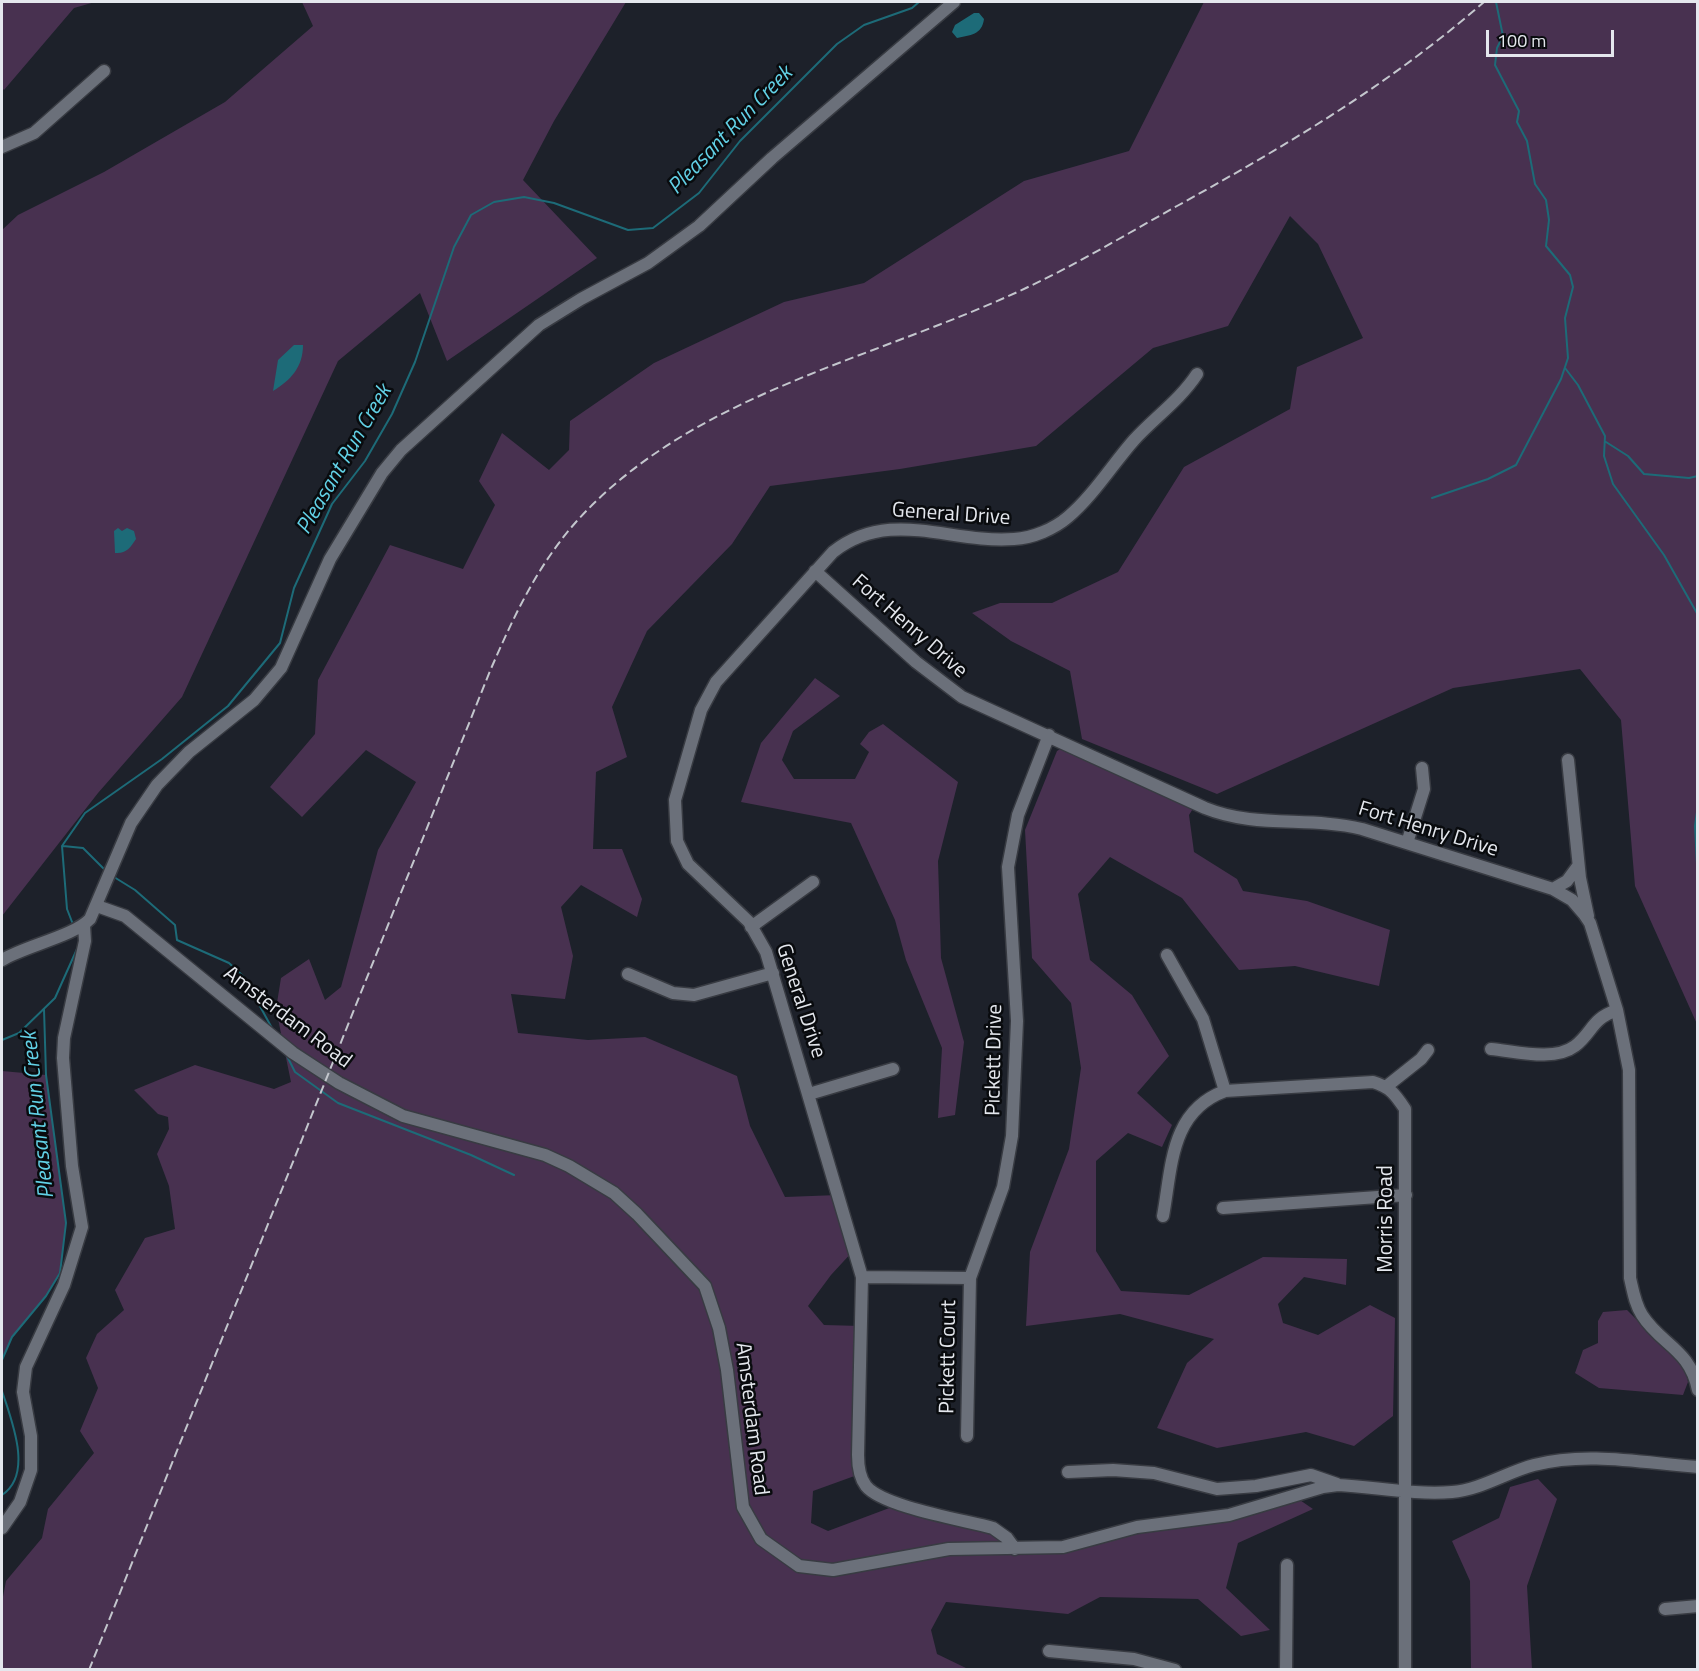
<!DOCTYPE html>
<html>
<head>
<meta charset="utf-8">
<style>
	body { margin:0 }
	#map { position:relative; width:1699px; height:1671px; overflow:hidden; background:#1d212a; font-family:"Titillium Web",sans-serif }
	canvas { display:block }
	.frame { position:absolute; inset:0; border:3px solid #e4e7ed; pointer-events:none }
	.scale { position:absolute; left:1486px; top:30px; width:128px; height:27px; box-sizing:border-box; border:3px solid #e4e7ed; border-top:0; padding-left:8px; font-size:18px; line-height:21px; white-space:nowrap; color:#e4e7ed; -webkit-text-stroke:4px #090b0e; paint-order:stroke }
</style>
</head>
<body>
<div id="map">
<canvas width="1699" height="1671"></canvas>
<div class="frame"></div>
<div class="scale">100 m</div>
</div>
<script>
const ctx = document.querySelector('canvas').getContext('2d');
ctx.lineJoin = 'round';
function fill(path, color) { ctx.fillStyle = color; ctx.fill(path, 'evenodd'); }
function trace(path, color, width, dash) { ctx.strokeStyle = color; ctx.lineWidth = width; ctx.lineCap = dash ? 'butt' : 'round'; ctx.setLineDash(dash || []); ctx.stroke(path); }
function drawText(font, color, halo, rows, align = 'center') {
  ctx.font = font + ' "Titillium Web",sans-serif'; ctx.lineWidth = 5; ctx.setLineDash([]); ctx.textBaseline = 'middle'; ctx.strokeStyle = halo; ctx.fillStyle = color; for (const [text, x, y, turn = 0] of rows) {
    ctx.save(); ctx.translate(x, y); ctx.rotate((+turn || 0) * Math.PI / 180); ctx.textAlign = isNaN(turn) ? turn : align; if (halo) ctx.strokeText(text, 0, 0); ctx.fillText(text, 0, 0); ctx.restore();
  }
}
fill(new Path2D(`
	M2,2H95L74,8L4,90L2,88Z
	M302,2H626L554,121L523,180L597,258L447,361L420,293L338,361L182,697L98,793L2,916V230L18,215L104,172L225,102L313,26Z
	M1204,2H1697V1024L1635,886L1621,720L1580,669L1453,688L1217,794L1082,739L1070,671L1011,641L972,613L1000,603H1052L1118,572L1184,467L1290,409L1297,367L1363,338L1318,244L1290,216L1228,326L1153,348L1036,446L900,469L770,486L732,544L647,631L612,707L627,757L596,772L593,849H622L642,899L637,917L581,885L561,907L573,956L565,999L511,994L518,1033L588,1040L645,1037L737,1076L750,1126L785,1197L838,1195L854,1250L831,1275L808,1306L824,1325L861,1326L860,1474L813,1491L811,1523L828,1531L900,1504L993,1528L1015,1549L1203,1520L1291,1494L1313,1509L1238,1543L1226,1588L1270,1630L1241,1636L1198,1599L1100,1597L1068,1614L946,1602L931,1630L937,1654L968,1669L2,1670V1602L6,1581L42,1538L48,1509L94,1453L80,1431L98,1388L86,1358L97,1334L124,1310L115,1290L145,1238L175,1229L169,1186L157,1154L169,1129L168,1117L158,1114L134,1090L195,1065L274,1089L291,1082L276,1009L281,978L309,959L325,1000L341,987L378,850L416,782L366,750L302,817L270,787L315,734L318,680L390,545L463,569L495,505L479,481L502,433L549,470L569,450L570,421L654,363L784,302L864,283L1024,181L1129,151Z
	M815,678L840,696L793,731L782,760L794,779H855L869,752L860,744L869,732L883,724L958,782L938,861L941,958L964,1042L955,1115L938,1118L942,1048L906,960L895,920L851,823L741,802L761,743Z
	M1068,744L1196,804L1189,815L1194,852L1237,879L1243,891L1307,901L1390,930L1379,986L1295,966L1239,970L1182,898L1110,857L1078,894L1090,960L1132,995L1169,1056L1137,1093L1172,1125L1162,1147L1128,1133L1096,1161V1251L1121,1291L1189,1295L1263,1257L1347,1259L1346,1285L1304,1277L1278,1304L1283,1323L1318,1335L1370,1305L1395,1318L1393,1416L1354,1446L1306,1432L1217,1448L1157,1428L1187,1363L1214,1339L1120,1314L1026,1326L1030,1252L1069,1149L1081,1068L1071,1003L1032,958L1025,830L1057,751Z
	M2,1071L46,1075L66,1223L60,1273L46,1296L12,1337L2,1360Z
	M1627,1310L1685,1368L1688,1382L1683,1395L1599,1388L1575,1373L1583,1350L1598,1343V1321L1603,1312Z
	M1538,1479L1557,1499L1527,1586L1532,1669H1471L1470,1581L1452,1541L1499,1518L1510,1487Z`), '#483150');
fill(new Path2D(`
	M974,13H979L984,19C982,35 970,35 957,38L952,32L955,25Z
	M294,345H303C303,367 291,380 273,391L278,360Z
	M118,528L122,531L127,528L134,531L136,539C130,548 126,554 115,553L114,531Z`), '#1d6b78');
trace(new Path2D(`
	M1565,368L1578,385L1605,436L1604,456L1613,484L1664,555L1698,615
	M1606,442L1628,456L1644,474L1689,478L1698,476
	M1432,498L1488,479L1516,465L1561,379L1568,358L1565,318L1573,287L1570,275L1546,246L1549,220L1546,200L1535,184L1527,141L1517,122L1519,111L1495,65L1497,48L1503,36L1496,2
	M1698,805L1695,826L1698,883
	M63,846L83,848L107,872
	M114,877L135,890L175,925L177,940L229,963L244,977L273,1030
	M74,927L67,909L62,846L85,813L162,759L228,706L280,643L294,588L332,504L365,461L392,414L415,362L454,247L471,215L494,202L524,197L554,203L628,230L653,228L699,193L740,141L837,44L864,25L912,8L919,2
	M2,1040L19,1033L55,998L77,949
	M286,1054L295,1072L338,1103L471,1155L514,1175
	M2,1360L12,1337L46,1296L60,1273L66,1223L46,1075L44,1009
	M2,1391C11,1419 34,1474 2,1495`), '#1d6b78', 2);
const minor = new Path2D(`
	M2,147L34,133L104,71
	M815,571L916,662L962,697L1205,808C1257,829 1308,816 1362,829L1553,889L1572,900L1584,914L1590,923L1617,1010L1629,1070L1630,1278C1633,1291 1635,1304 1642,1315C1661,1345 1690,1349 1698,1390
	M1568,760L1580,878L1588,916
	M1407,843L1424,789L1422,768
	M1553,889L1567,881L1578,866
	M97,906L125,916L293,1053L339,1083L403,1116L545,1155L569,1166L614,1193L637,1214L705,1286L719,1328L727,1370L743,1507L761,1539L799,1566L833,1570L949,1549L1063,1547L1137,1527L1229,1515L1323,1487L1338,1485C1375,1487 1415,1495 1452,1492C1480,1490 1507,1472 1534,1465C1587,1451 1644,1463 1698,1467
	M751,927L813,882
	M1167,955L1203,1019L1225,1091
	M2,960C25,946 74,936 90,919L131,823L157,785L189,752L254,700L281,668L330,559L382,473L401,450L539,325L581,299L648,263L699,226L772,158L954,2
	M628,974L673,993L694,995L773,973
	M1491,1049C1515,1051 1554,1062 1575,1046C1593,1032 1591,1019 1617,1010
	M1387,1086L1421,1059L1428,1050
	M809,1094L893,1069
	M1223,1208L1406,1195
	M1163,1216C1172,1167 1170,1111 1225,1091L1373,1082C1390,1087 1395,1094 1405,1109V1670
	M862,1277L970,1278
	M967,1436L970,1278L1003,1187L1012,1136L1017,1021L1008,867L1018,815L1049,735
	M1068,1472L1113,1470L1154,1473L1217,1489L1256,1486L1311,1475L1337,1484
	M2,1528L20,1502L31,1470V1436L23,1392L26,1367L64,1285L82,1227L72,1166L63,1058L64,1038L85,941L84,925
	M1015,1549L1007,1538L993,1528C964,1520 883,1507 866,1486C859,1477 858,1466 858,1455L862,1277L766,952L749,922L688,864L677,841L675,800L701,710L716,682L833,552C890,507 950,544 1014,539C1033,538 1054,529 1068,517C1093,496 1112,465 1134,440C1154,418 1180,400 1197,374
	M1665,1609L1698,1606
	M1049,1651L1134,1659L1175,1670
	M1286,1670L1287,1565`);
trace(minor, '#383b42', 15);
trace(minor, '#6b707a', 12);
trace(new Path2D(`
	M89,1670L490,671C513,618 537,566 576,522C692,393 874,360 1026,288C1077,264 1127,234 1177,206C1287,145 1389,85 1484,2`), '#c3c6cd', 2, [9, 4.5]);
drawText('21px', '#e4e7ed', '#090b0e', [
	["General Drive",951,515,4],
	["Fort Henry Drive",909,627,41],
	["Fort Henry Drive",1428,830,17],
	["General Drive",800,1001,72],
	["Amsterdam Road",287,1018,37],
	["Pickett Drive",995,1060,-89],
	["Morris Road",1387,1219,-90],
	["Pickett Court",949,1357,-89],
	["Amsterdam Road",751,1419,83]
]);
drawText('italic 22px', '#62d1e6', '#090b0e', [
	["Pleasant Run Creek",731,131,-46],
	["Pleasant Run Creek",345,460,-60],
	["Pleasant Run Creek",39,1115,-96]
]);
</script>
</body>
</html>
